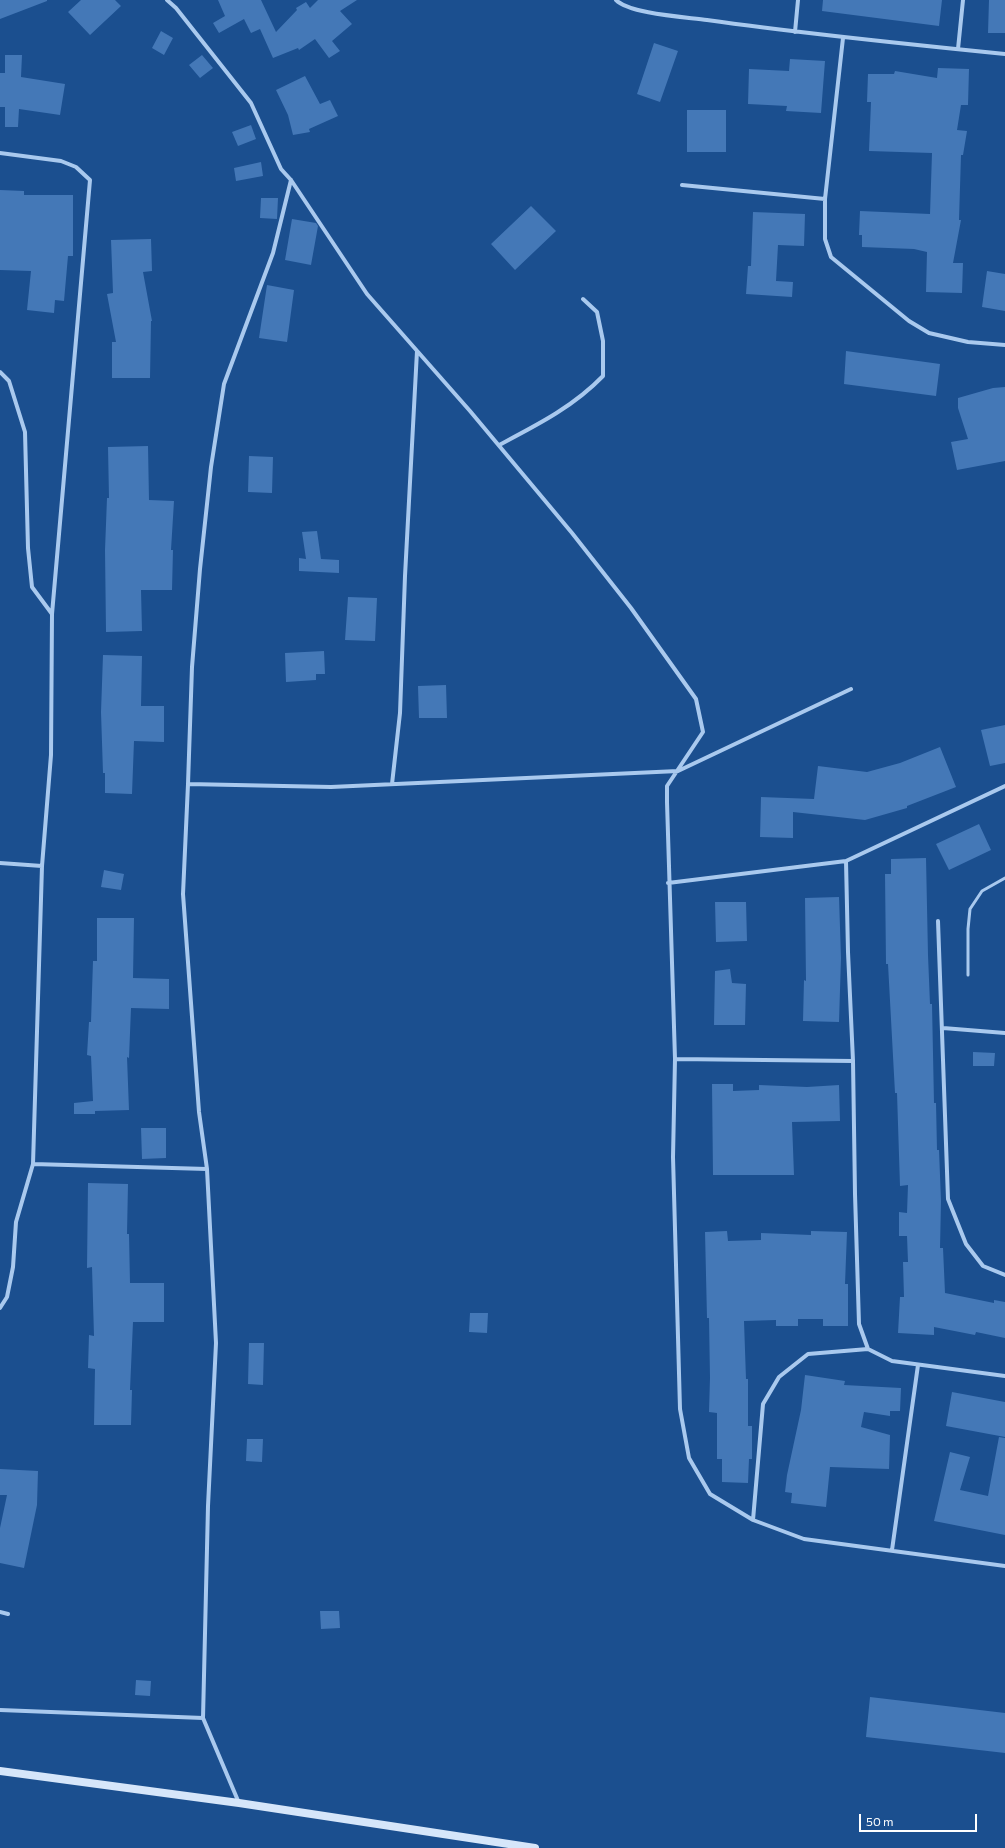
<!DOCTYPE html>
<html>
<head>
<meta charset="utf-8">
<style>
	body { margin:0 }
	#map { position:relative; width:1005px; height:1848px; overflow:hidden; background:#1b4f8f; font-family:Commissioner,sans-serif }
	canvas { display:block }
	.scale { position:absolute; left:859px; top:1814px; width:118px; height:18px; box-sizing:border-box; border:2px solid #fff; border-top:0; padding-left:5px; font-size:12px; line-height:14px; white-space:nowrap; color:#fff; -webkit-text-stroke:3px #1b4f8f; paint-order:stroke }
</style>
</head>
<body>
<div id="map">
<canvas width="1005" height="1848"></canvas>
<div class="scale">50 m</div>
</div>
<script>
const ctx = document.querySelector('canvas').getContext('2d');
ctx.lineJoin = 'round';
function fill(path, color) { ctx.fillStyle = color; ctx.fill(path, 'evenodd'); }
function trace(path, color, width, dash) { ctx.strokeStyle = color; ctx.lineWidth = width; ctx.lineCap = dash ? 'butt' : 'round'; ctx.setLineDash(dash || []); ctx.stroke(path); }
fill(new Path2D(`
	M0,0H47V1L0,19Z
	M81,0H115L121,6L90,35L68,12Z
	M218,0H261L276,32L297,10L296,8L306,2L310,8L318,0H357L340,11L352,24L332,41L340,51L329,58L315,39L299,50L298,48L273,58L260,29L251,33L244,19L219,33L213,23L225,16Z
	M823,0H942L939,26L822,11Z
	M989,0H1005V33H988Z
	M161,31L173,38L164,55L152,48Z
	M654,43L678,51L660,102L637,94Z
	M5,55H22L21,77L65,84L60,115L19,109L18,127H5V107H0V73H5Z
	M202,55L213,68L200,78L189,65Z
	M790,59L825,61L821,113L786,111L787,106L748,104L749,69L789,71Z
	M938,68L969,69L968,105H961L957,130L967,131L963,155H961L959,220H961L953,263H963L962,293L926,292L927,252L914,249L862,247V235H859L860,211L930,214L932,153L869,151L871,102H867L868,74H894L895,71L937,78Z
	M305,76L320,104L330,100L338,116L309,129L310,132L293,135L288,115L276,90Z
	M687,110H726V152H687Z
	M251,125L256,139L238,146L232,132Z
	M261,162L263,176L236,181L234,168Z
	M0,190L24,191V195H73V256H68L64,301L55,300L54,313L27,310L31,271L0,270Z
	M261,198H278L277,219L260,218Z
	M531,206L556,231L515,270L491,244Z
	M753,212L805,214L804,246L778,245L776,281L793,282L792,297L746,294L748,266H751Z
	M292,219L316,223L318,226L311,265L285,260Z
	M151,239L152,271L143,272L152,321H151L150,378H112V342H116L107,294L113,293L111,240Z
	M987,271L1005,274V311L982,307Z
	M267,285L294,290L287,342L259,338Z
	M846,351L940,364L936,396L844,384Z
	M1005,387V461L957,470L951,442L968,439L958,408V398L993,388Z
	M148,446L149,500L174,501L171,550H173L172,590H141L142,631L106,632L105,550L107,498H109L108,447Z
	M249,456L273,457L272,493L248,492Z
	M317,531L321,559L339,560V573L299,571V558L306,559L302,532Z
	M348,597L377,598L375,641L345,640Z
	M324,651L325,674H316V680L286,682L285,653Z
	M103,655L142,656L141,706H164V742L134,741L132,794L105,793V773H103L101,712Z
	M446,685L447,718H419L418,686Z
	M1005,725V763L990,766L981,730Z
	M940,747L956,787L907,806V808L865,820L793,812V838L760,837L761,797L814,799L818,766L867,772L900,763Z
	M979,824L991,850L949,870L936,844Z
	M926,858L928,955L930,1004H932L934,1103H936L937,1150H939L941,1201L940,1248H943L945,1293L994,1303V1300L1005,1302V1338L976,1332L975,1335L934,1327V1335L898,1333L900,1297H904L903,1262H908L907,1236H899V1212L907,1213L908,1185L900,1186L897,1093H895L888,964H886L885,874H891V859Z
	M104,870L124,874L121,890L101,887Z
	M839,897L841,958L839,1022L803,1021L804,980L806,981L805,898Z
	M715,902H746L747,941L716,942Z
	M97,918H134L133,978L169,979V1009L131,1008L129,1058L127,1057L129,1110L95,1111V1114H74V1103L93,1101L91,1056L87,1055L89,1022H91L93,961H97Z
	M730,969L732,983L746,984L745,1025H714L715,971Z
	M973,1052L995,1053L994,1066H973Z
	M712,1084H733V1091L759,1090V1085L807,1087L839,1085L840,1121L792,1122L794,1175H713Z
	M141,1128H166V1158L142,1159Z
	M88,1183L128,1184L127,1234H129L130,1283H164V1322H133L130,1390H132L131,1425H94L95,1369L88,1368L89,1335L94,1336L92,1267L87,1268Z
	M727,1231L728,1241L761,1240V1233L811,1235V1231L847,1232L845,1284H848V1326H823V1319H798V1326H776V1320L744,1321L746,1379H748V1426H752V1459H749L748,1483L722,1482V1459H717V1413L709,1412L710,1378L709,1318H707L705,1232Z
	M470,1313H488L487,1333L469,1332Z
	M249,1343H264L263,1385L248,1384Z
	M805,1375L845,1381L844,1385L901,1388L900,1411H890V1416L864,1412L861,1427L890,1435L889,1469L830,1467L826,1507L791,1503L792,1493L785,1492L787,1475L801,1410Z
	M952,1392L1005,1402V1437L946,1426Z
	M999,1437L1005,1438V1535L934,1521L950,1452L970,1457L960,1490L988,1496Z
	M247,1439H263L262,1462L246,1461Z
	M0,1469L38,1471L37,1505L24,1568L0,1563V1528L7,1495H0Z
	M320,1611H339L340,1628L321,1629Z
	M136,1680L151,1681L150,1696L135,1695Z
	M870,1697L1005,1713V1753L866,1737Z`), '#4478b7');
trace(new Path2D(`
	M968,975V929L970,909L982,891L1005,878`), '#a9c9ee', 3);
trace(new Path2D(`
	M167,0L176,8L251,103L281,169L291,180L367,294L470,411L572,533L631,608L696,699L703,732L667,786V802L675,1059L673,1157L680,1409L689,1458L710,1494L753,1520L804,1539L1005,1566
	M616,0C630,14 686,17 707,20C806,34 905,44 1005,54
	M795,32L798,0
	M843,38L825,199V239L831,257L909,321L929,333L968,342L1005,345
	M958,49L963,0
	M0,153L61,161L76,167L90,180L52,614L51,755L42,866L33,1164L16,1222L13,1267L7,1297L0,1308
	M682,185L825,199
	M0,372L9,381L25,432L28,548L32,587L52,614
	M499,445C537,425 573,407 603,376V341L597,312L583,299
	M188,784L192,667L200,569L211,467L224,384L273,253L291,180
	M392,784L400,713L405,576L417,351
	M846,861L848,952L853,1061L855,1194L859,1324L868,1349L892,1361L1005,1376
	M0,863L42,866
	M668,883L846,861L1005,786
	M938,921L948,1199L966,1244L983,1266L1005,1275
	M943,1028L1005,1033
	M675,1059L853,1061
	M33,1164L207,1169
	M753,1520L763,1404L779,1377L808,1354L868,1349
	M892,1550L918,1365
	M0,1612L8,1614
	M0,1710L203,1718
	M239,1803L203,1718L208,1506L216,1343L207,1169L199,1112L183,894L188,784L331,787L678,771L851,689`), '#a9c9ee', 4);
trace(new Path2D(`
	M0,1771L239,1803L535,1848`), '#d6e6fa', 8);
</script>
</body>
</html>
